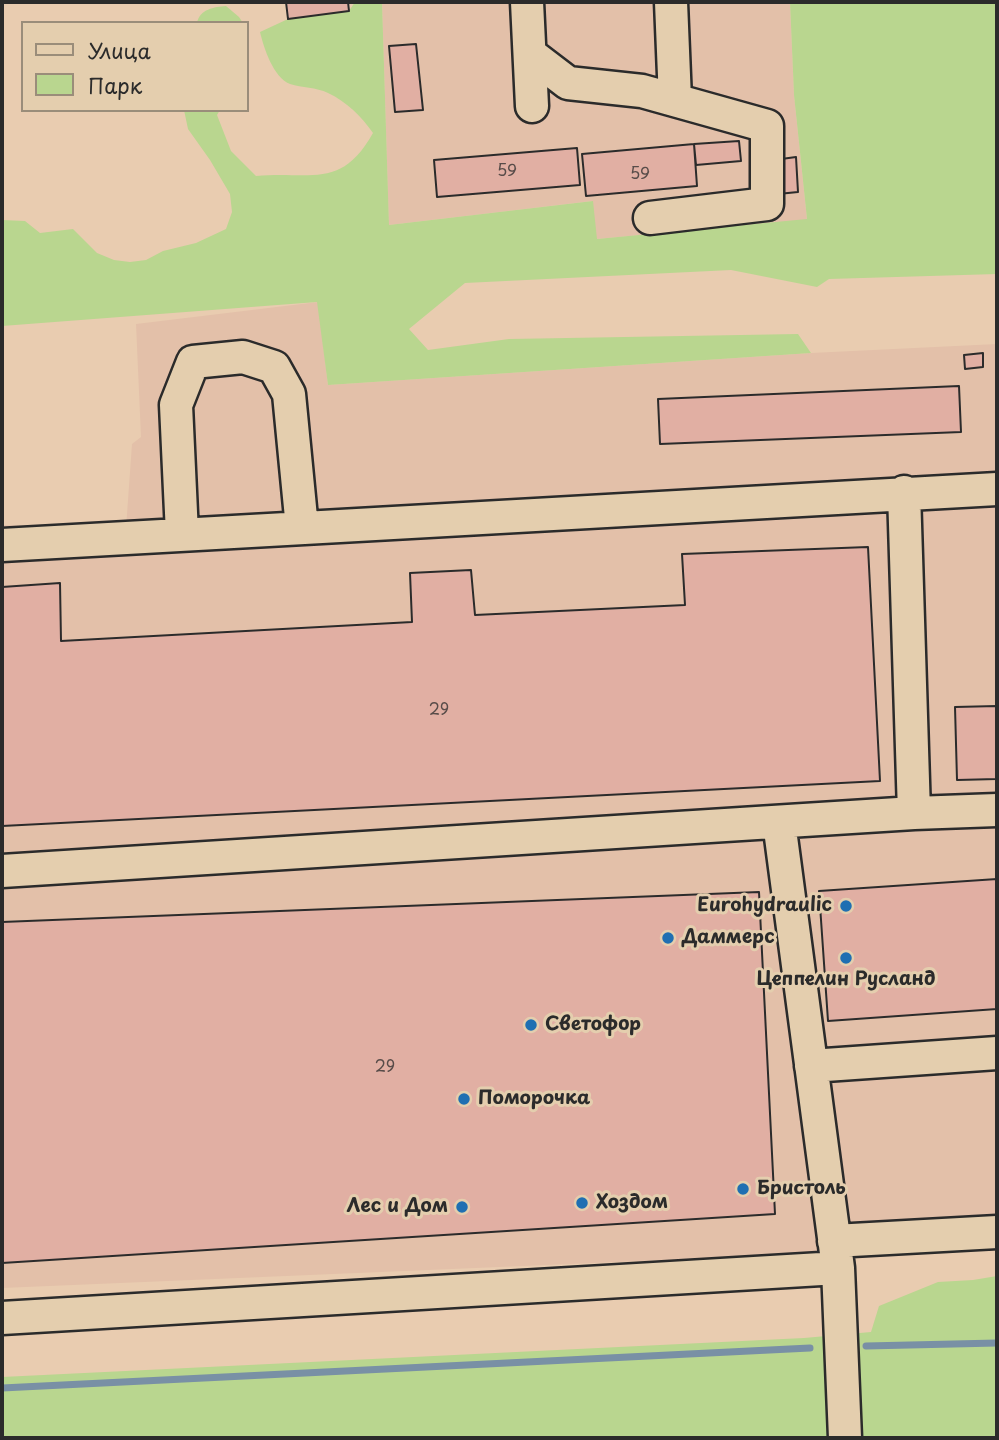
<!DOCTYPE html>
<html>
<head>
<meta charset="utf-8">
<style>
	body { margin:0 }
	#map { position:relative; width:999px; height:1440px; overflow:hidden; background:#e9ccb0; font-family:"Playpen Sans",sans-serif }
	canvas { display:block }
	.frame { position:absolute; inset:0; border:4px solid #2b2b2b; pointer-events:none }
	.legend { position:absolute; left:21px; top:21px; width:228px; height:91px; box-sizing:border-box; background:#e4ceae; border:2px solid #9a8d7a; margin:0; padding:9px 12px; list-style:none; font-size:21px; color:#2b2b2b }
	.legend li { display:flex; align-items:center; gap:14px; height:35px }
	.legend b { width:35px; border:2px solid #9a8d7a }
</style>
</head>
<body>
<div id="map">
<canvas width="999" height="1440"></canvas>
<div class="frame"></div>
<ul class="legend">
<li><b style="height:9px;background:#e4ceae"></b>Улица</li>
<li><b style="height:19px;background:#b9d68f"></b>Парк</li>
</ul>
</div>
<script>
const ctx = document.querySelector('canvas').getContext('2d');
ctx.lineJoin = 'round';
function fill(path, color) { ctx.fillStyle = color; ctx.fill(path, 'evenodd'); }
function trace(path, color, width, dash) { ctx.strokeStyle = color; ctx.lineWidth = width; ctx.lineCap = dash ? 'butt' : 'round'; ctx.setLineDash(dash || []); ctx.stroke(path); }
function drawText(font, color, halo, rows, align = 'center') {
  ctx.font = font + ' "Playpen Sans",sans-serif'; ctx.lineWidth = 6; ctx.setLineDash([]); ctx.textBaseline = 'middle'; ctx.strokeStyle = halo; ctx.fillStyle = color; for (const [text, x, y, turn = 0] of rows) {
    ctx.save(); ctx.translate(x, y); ctx.rotate((+turn || 0) * Math.PI / 180); ctx.textAlign = isNaN(turn) ? turn : align; if (halo) ctx.strokeText(text, 0, 0); ctx.fillText(text, 0, 0); ctx.restore();
  }
}
fill(new Path2D(`
	M382,2H790L794,95L807,220L596,239L592,201L389,225Z
	M318,302L328,385L811,353L997,344V1246L2,1288V525L126,528L132,444L141,437L136,324Z`), '#e3c0a9');
fill(new Path2D(`
	M355,2H382L389,225L593,201L597,239L807,219L794,95L790,2H997V274L829,279L817,287L731,270L465,283L409,329L428,350L509,339L798,334L811,353L328,385L317,302L2,326V220L25,221L40,233L73,229L97,253L114,260L130,262L146,260L163,251L196,243L226,229L232,212L230,194L210,160L188,129L184,110H220L217,115L231,151L256,176C311,171 341,190 373,133C361,116 347,102 328,93C316,87 302,88 290,84C273,77 264,48 260,32L288,19L349,11Z
	M226,6L239,17L243,23H197C200,9 214,7 226,6Z
	M997,1276V1438H2V1377L804,1338L871,1332L879,1306L938,1282L973,1280Z`), '#b9d68f');
trace(new Path2D(`
	M866,1346L997,1343
	M2,1388L810,1348`), '#7990a5', 7);
const building = new Path2D(`
	M286,2H348L349,11L288,19Z
	M416,44L423,110L395,112L389,46Z
	M739,141L741,161L696,165L694,144Z
	M694,144L697,186L586,196L582,154Z
	M577,148L580,185L437,197L434,160Z
	M796,157L798,192L778,194L774,160Z
	M983,353V367L965,369L964,355Z
	M959,386L961,432L660,444L658,399Z
	M868,547L880,781L2,826V587L60,583L61,641L412,622L410,573L471,570L475,615L685,605L682,554Z
	M997,706V779L957,780L955,707Z
	M997,879V1009L828,1021L819,891Z
	M759,892L775,1214L2,1263V922Z`);
fill(building, '#e1afa3');
trace(building, '#2b2b2b', 2);
const minor = new Path2D(`
	M527,2L532,106
	M671,2L675,100
	M530,54L568,83L642,91L767,126V204L650,218
	M904,492L914,813
	M182,534L176,405L193,362L243,357L274,367L289,394L302,528
	M2,545L997,489
	M779,822L838,1268L845,1438
	M2,871L914,813L997,810
	M811,1066L997,1053
	M834,1241L997,1232
	M2,1318L838,1268`);
trace(minor, '#2b2b2b', 37);
trace(minor, '#e4ceae', 32);
for (const [x, y, r, color] of [
	[846,906,7,"#1f6fb2"],
	[668,938,7,"#1f6fb2"],
	[846,958,7,"#1f6fb2"],
	[531,1025,7,"#1f6fb2"],
	[464,1099,7,"#1f6fb2"],
	[743,1189,7,"#1f6fb2"],
	[582,1203,7,"#1f6fb2"],
	[462,1207,7,"#1f6fb2"]
]) { const dot = new Path2D(); dot.arc(x, y, r, 0, 2 * Math.PI); ctx.fillStyle = color; ctx.fill(dot); trace(dot, '#e4ceae', 2.5); }
drawText('16px', '#584c49', null, [
	["59",507,172],
	["59",640,175],
	["29",439,711],
	["29",385,1068]
]);
drawText('bold 19px', '#2b2b2b', '#e4ceae', [
	["Eurohydraulic",832,906,"right"],
	["Даммерс",682,938],
	["Цеппелин Русланд",846,980,"center"],
	["Светофор",545,1025],
	["Поморочка",478,1099],
	["Бристоль",757,1189],
	["Хоздом",596,1203],
	["Лес и Дом",448,1207,"right"]
], 'left');
</script>
</body>
</html>
